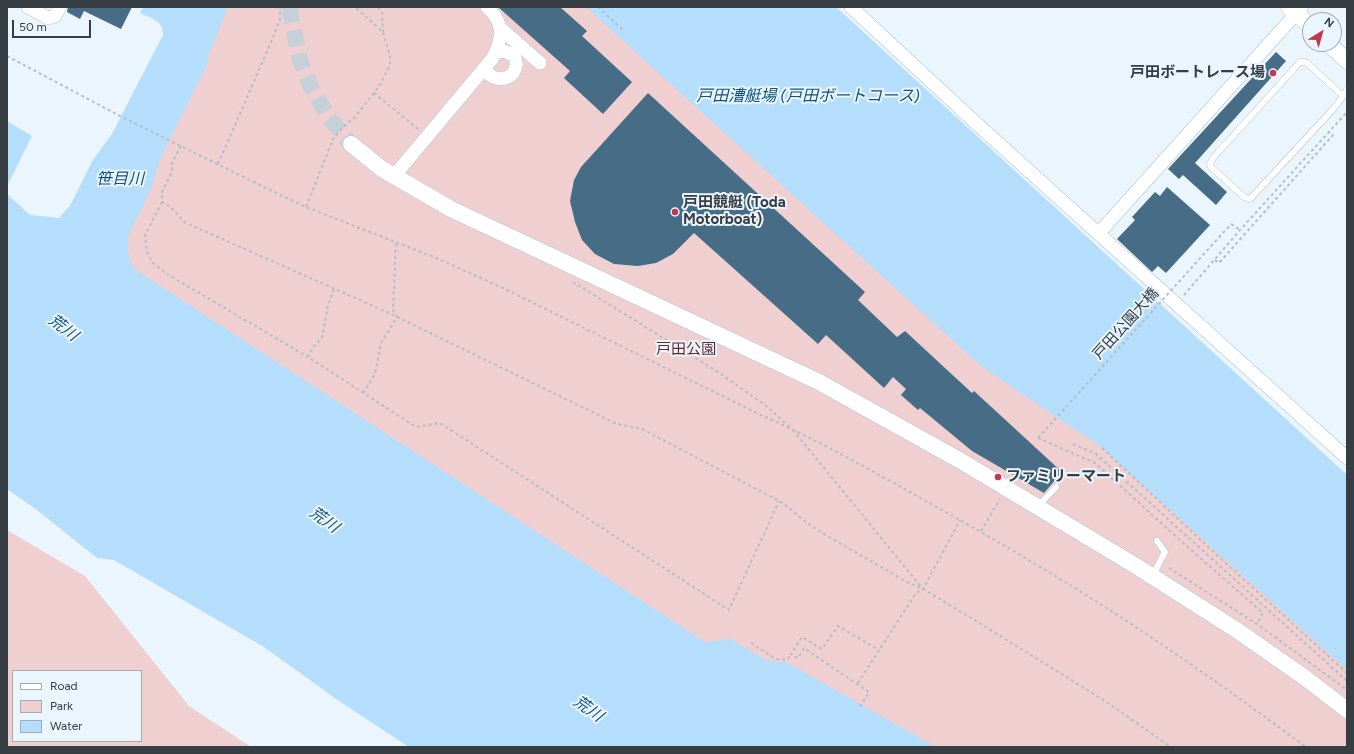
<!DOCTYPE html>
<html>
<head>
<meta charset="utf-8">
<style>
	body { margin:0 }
	#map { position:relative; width:1354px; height:754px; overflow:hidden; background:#eaf5fe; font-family:Figtree,sans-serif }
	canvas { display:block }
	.frame { position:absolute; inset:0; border:8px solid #363e43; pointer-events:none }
	.legend { position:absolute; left:12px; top:670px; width:130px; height:72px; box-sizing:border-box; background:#eaf5fe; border:1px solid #a2acb3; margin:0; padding:5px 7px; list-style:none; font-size:12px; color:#363e43 }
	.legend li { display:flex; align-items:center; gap:8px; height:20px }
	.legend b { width:20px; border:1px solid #a2acb3 }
	.north { position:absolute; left:1302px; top:12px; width:40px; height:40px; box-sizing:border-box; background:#eaf5fe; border:1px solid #a2acb3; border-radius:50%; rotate:37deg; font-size:11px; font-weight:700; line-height:16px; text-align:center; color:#363e43 }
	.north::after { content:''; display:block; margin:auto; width:14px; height:18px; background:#c5354e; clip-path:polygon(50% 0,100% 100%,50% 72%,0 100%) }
	.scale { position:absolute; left:12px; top:20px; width:79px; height:18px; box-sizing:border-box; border:2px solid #363e43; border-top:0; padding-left:5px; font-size:12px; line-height:14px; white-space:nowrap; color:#363e43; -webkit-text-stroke:3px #eaf5fe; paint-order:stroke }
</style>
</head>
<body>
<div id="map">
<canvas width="1354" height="754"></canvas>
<div class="frame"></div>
<ul class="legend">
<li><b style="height:5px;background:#fff"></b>Road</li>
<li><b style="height:11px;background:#f0cfd0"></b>Park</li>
<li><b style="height:11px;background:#b4defb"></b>Water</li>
</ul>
<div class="north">N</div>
<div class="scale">50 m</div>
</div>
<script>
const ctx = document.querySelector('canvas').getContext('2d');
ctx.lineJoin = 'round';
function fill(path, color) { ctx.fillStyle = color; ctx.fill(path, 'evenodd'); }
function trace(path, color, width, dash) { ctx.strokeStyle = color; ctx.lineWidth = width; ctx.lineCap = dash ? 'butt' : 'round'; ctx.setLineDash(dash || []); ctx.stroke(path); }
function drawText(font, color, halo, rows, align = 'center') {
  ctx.font = font + ' Figtree,"Noto Sans JP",sans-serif'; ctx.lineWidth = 4; ctx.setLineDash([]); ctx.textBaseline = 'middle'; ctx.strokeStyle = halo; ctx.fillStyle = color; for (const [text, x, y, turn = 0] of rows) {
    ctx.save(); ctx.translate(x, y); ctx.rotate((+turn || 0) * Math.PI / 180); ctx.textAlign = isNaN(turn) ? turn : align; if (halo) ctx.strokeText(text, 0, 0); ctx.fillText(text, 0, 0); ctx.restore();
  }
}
fill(new Path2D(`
	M228,7H825L1347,478V747H657L41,312Z
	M7,530L85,576L189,706L251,747H7ZM13,671H141V741H13Z`), '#f0cfd0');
fill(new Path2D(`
	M143,7H228L207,59L209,61L160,159L151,189L128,236L127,247L131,263L136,270L705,642L730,639L766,660L788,663L936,747H409L339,701L264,647L114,560L97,558L37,510L7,489V194L30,215L60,218L61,215L69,207L72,202L93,160L112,134L163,35C164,21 151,18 140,13Z
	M586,7H836L1347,475V670L1101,447L982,367Z
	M7,121L32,136L7,186Z`), '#b4defb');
fill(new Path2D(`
	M68,7H132L121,29L84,11L80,19L67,12Z
	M498,7H560L587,31L582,36L632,82L603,114L564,78L570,71Z
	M1276,52L1286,61L1195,163L1227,192L1216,205L1183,175L1179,179L1168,169Z
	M648,93L865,292L858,300L897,337L905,331L972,393L974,391L1062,472L1044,493L972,451L920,408L918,410L901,395L906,389L893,377L884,388L826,335L818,344L694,233L673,254L656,263L638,266L614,264L595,254L582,240L575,222L570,201L574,180L581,167Z
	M1167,187L1210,225L1166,273L1158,266L1152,272L1117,239L1135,220L1132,217L1155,192L1160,196Z`), '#466c86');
trace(new Path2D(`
	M289,7L300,60L311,87L329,118L351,144`), '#c6d0d9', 16, [16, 8]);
const service = new Path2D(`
	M1342,95L1307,63L1305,62H1300L1213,158L1210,164L1211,167L1244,197L1249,199L1251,198L1336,106L1347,90
	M1038,506L1056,487
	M1153,575L1165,552L1157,541`);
const minor = new Path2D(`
	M28,7L48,18L55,16L60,7
	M851,7L977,124L1347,458
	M500,28L540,63
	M483,69C487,72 491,77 496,78C511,82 522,66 513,55L504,51L496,52
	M394,176L492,59C503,40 505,23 487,7
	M1099,233L1302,7`);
const tertiary = new Path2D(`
	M1289,7L1310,26
	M1329,44L1347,61
	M351,144L382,169L451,209L819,382L961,461L1136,566L1238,631L1304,677L1347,710`);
trace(service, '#b4c7d4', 7);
trace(minor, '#b4c7d4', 14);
trace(tertiary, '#b4c7d4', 17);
trace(new Path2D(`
	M378,7L382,12L383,32
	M598,7L624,31
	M7,56L120,116L268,189L306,207L439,259L503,288L761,415C818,440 872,471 926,501C1009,547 1091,596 1170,650C1216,681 1261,714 1306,747
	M374,93L418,129
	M181,146L172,163V172L162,192V202L171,207L184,222L389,313L617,424L642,429L783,503L802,519L819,531L905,581L923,589L981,624L1105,701L1171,747
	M218,164L272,40L280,19V7
	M162,202L145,235L147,252L152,262L167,274L308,357
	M306,207L333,139L342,128L354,118L366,103L380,85L390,65V56L383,32L355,7
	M1231,224L1240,230
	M1215,260L1219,263L1333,135L1329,132
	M573,282L718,372L765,405L790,427
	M334,289L328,305L322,338L313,347L308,357L416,427L440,423L729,610L779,501
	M1184,295L1240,230L1347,112
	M363,393L375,374L381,343L397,317L393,310L396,242
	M793,430L922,588
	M1038,438L1095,463L1182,542L1263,613L1257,624
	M1073,444L1096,454L1347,681
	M1102,448L1218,556L1347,673
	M981,531L1000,499
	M1169,568L1257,624L1347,690
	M751,643L776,659L787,660L791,654
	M858,683L916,593L923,589L960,520
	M860,707L869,692L804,648L798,658L791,654L802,637L822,649L838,626L879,650`), '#b4bec6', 2, [3, 3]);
trace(service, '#fff', 6);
trace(minor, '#fff', 13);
trace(tertiary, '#fff', 16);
trace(new Path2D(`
	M1038,438L1231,224`), '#b4bec6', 2, [3, 3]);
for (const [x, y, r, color] of [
	[1273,73,4,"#c5354e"],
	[675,212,4,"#c5354e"],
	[998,477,4,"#c5354e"]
]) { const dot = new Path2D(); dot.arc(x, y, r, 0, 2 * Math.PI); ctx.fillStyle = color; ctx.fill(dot); trace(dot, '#eaf5fe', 1.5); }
drawText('bold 15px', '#363e43', '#eaf5fe', [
	["戸田ボートレース場",1265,73,"right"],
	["戸田競艇 (Toda",683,203],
	["Motorboat)",683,220],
	["ファミリーマート",1006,477]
], 'left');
drawText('15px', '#363e43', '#eaf5fe', [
	["戸田公園大橋",1126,324,-48]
]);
drawText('15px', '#66282f', '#eaf5fe', [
	["戸田公園",686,350]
]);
drawText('italic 16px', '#0f547a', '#eaf5fe', [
	["戸田漕艇場 (戸田ボートコース)",808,96],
	["笹目川",120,179],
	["荒川",63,328,37],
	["荒川",324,520,36],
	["荒川",588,709,36]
]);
</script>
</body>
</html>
